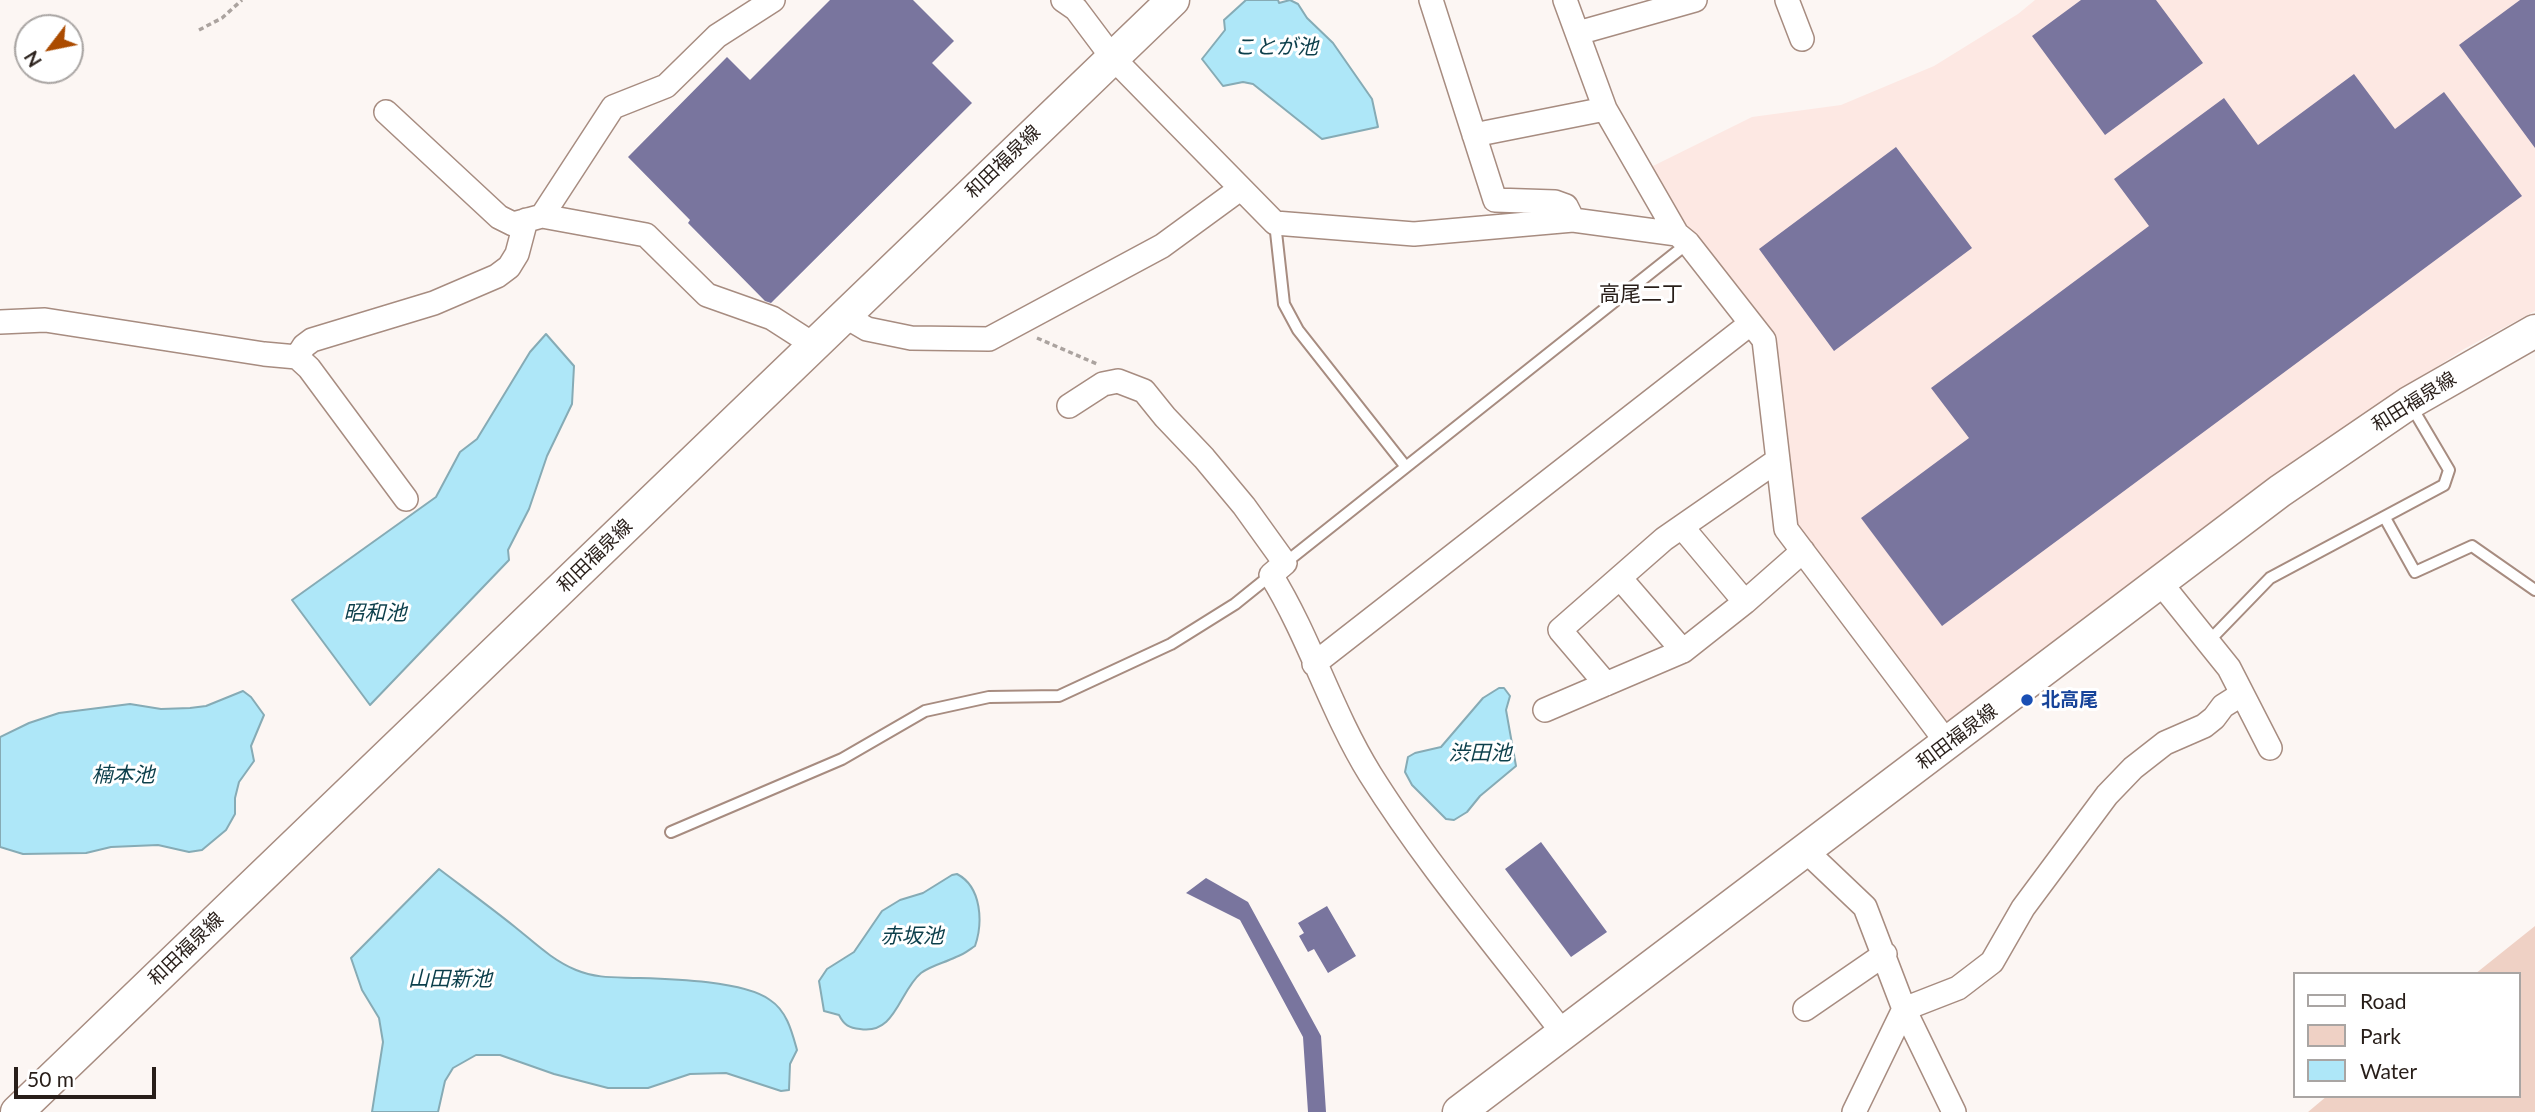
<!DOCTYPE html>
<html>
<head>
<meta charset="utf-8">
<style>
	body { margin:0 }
	#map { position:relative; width:2535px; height:1112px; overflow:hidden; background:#fcf6f3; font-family:Lato,sans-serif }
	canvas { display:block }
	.legend { position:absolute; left:2293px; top:972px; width:228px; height:126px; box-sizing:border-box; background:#fff; border:2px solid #a9a5a3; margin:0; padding:9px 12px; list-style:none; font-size:21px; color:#281e19 }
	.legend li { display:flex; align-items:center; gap:14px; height:35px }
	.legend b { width:35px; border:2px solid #a9a5a3 }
	.north { position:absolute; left:14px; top:14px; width:70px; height:70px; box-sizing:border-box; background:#fff; border:2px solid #a9a5a3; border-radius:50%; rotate:238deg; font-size:19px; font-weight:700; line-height:28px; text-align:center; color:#281e19 }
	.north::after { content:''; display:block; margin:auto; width:24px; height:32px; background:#ab4b00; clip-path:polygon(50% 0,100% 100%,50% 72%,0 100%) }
	.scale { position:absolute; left:14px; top:1067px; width:142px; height:32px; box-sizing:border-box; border:4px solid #281e19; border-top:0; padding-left:9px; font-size:21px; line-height:24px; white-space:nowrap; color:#281e19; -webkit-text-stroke:5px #fff; paint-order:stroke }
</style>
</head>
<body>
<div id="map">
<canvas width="2535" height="1112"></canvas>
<ul class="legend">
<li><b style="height:9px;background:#fff"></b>Road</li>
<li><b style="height:19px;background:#efd1c5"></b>Park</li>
<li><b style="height:19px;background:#aee7f8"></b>Water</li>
</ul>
<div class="north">N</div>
<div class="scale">50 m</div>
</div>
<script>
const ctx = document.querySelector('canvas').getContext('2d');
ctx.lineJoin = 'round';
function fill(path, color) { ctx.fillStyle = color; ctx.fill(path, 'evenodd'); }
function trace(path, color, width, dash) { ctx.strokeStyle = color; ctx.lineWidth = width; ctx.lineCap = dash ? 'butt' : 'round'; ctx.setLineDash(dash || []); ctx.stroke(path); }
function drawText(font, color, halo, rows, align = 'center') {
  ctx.font = font + ' Lato,"Noto Sans JP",sans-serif'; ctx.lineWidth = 6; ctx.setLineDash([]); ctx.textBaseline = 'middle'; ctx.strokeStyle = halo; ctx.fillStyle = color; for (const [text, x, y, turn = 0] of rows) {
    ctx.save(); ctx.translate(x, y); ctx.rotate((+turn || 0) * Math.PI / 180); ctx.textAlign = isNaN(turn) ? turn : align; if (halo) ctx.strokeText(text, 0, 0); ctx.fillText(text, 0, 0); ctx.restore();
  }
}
fill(new Path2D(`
	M2035,0H2535V311L2464,349L2289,464L1951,721L1937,720L1794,521L1782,392L1768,334L1693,237L1651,167L1752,117L1841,105L1934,66L2018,14Z`), '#fde8e3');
fill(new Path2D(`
	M2535,926V1112H2308L2327,1096H2519V974H2475Z`), '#efd1c5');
const water = new Path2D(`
	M1246,0H1278L1279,3L1290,0L1298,4L1307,18L1333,43L1372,99L1378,127L1322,139L1253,84L1243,82L1223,86L1202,59L1225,30L1224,20Z
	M546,334L574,366L572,404L547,456L529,509L508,550L509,560L370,705L292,600L436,497L460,452L477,439L530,352Z
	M1499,688H1504L1510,696L1506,710L1516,766L1480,796L1467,812L1454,820L1446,819L1412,785L1405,772L1408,757L1415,753L1441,747L1483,698Z
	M243,691L251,697L264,715L251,746L254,761L239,782L235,798V814L226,830L202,850L189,852L158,845L111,847L86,853L23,854L0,847V737L29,723L59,713L130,704L161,709L190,708L206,706Z
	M439,869C464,888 490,907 515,927C535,943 552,960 576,970C598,979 617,977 639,978C672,979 744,981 770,1000C787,1011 792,1032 797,1050L790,1064L789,1090L781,1091L726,1073L690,1074L648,1088H608L554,1074L500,1055H476L453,1068L445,1081L438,1112H372L383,1042L379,1018L362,990L351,958Z
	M957,874C982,887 983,923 975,946C969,950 963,955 956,957C944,963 932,965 921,973C899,991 896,1035 860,1029C849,1028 844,1025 839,1015L824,1011L819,981L827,969L854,952L882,911L900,900L923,893L952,875Z`);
fill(water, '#aee7f8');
trace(water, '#86abb5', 2);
fill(new Path2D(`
	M830,0H913L954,41L932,63L972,103L771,303L765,301L688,223L690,220L628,157L727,57L750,80Z
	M2081,0H2156L2203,63L2105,135L2032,36Z
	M2520,0H2535V148L2459,45Z
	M2354,74L2395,129L2444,92L2522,196L1942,626L1861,518L1969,438L1931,388L2149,226L2114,179L2224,98L2258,145Z
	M1896,147L1972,248L1834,351L1759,249Z
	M1541,842L1607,932L1571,957L1505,869Z
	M1206,878L1248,902L1321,1036L1326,1112H1308L1303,1037L1240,920L1186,893Z
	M1327,906L1356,956L1328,973L1314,949L1308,952L1299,936L1304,933L1298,923Z`), '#79759e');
const lane = new Path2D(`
	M1275,223L1284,304L1298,330L1406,467
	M2385,518L2415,572L2472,546L2535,590
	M1285,563L1688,243
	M2208,642L2270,578L2444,485L2449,470L2410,404
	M671,832L842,759L925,711L989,697L1059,696L1171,644L1235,604L1271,575`);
const street = new Path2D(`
	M1063,0L1076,9L1112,57L1275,223L1414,234L1573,220L1677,234
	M1431,0L1495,200L1555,202L1566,206L1573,220
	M1565,0L1605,109L1677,234L1688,243L1764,340L1786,529L1948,744
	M1787,0L1802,39
	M1578,33L1695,0
	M386,112L499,217L513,224L542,216L646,235L707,295L772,318L814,345
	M1474,135L1605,109
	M542,216L613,107L666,86L717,36L773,0
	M845,316L867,329L911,338L989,339L1162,246L1240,189
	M0,322L45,320L264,354L297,357L309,368L406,499
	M297,357L304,346L312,340L434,303L497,276L509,267L517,254L526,220
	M1069,406L1103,384L1118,381L1144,391L1165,417L1204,458L1244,506L1285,563L1271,575C1310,638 1331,711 1370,774C1427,865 1498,948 1563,1033
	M1682,527L1745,602
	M1620,578L1683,651
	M2159,581L2229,668L2270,748
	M1314,664L1750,324
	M1606,684L1560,630L1664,539L1778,460
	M1545,710L1683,651L1745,602L1803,551
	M1805,850L1865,907L1904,1009L1954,1112
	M1805,1009L1885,954
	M1854,1112L1904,1009L1958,988L1992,962L2023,908L2107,795L2133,768L2165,743L2204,726L2214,718L2223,706L2242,694`);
const secondary = new Path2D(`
	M17,1112L1173,0
	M1459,1112L2280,491L2409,403L2535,331`);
trace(lane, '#a78c80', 14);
trace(street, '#a78c80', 26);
trace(secondary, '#a78c80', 35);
trace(new Path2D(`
	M199,30L222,18L242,0
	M1037,338L1097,364`), '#aba39f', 3.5, [5, 3.5]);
trace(lane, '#fff', 10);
trace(street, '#fff', 23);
trace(secondary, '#fff', 32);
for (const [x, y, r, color] of [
	[2027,700,7,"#1a4fb4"]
]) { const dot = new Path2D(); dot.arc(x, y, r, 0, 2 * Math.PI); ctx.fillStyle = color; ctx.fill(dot); trace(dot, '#fff', 2.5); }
drawText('19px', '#281e19', '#fff', [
	["和田福泉線",1003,162,-44],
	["和田福泉線",2414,402,-32],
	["和田福泉線",595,556,-44],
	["和田福泉線",1957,737,-37],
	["和田福泉線",186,949,-44]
]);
drawText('bold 19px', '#164399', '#fff', [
	["北高尾",2041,700]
], 'left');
drawText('italic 21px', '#0c3f4b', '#fff', [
	["ことが池",1276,47],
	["昭和池",375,613],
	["渋田池",1480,753],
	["楠本池",123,775],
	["赤坂池",912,936],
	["山田新池",450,979]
]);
drawText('21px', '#281e19', '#fff', [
	["高尾二丁",1641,294]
]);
</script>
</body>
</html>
